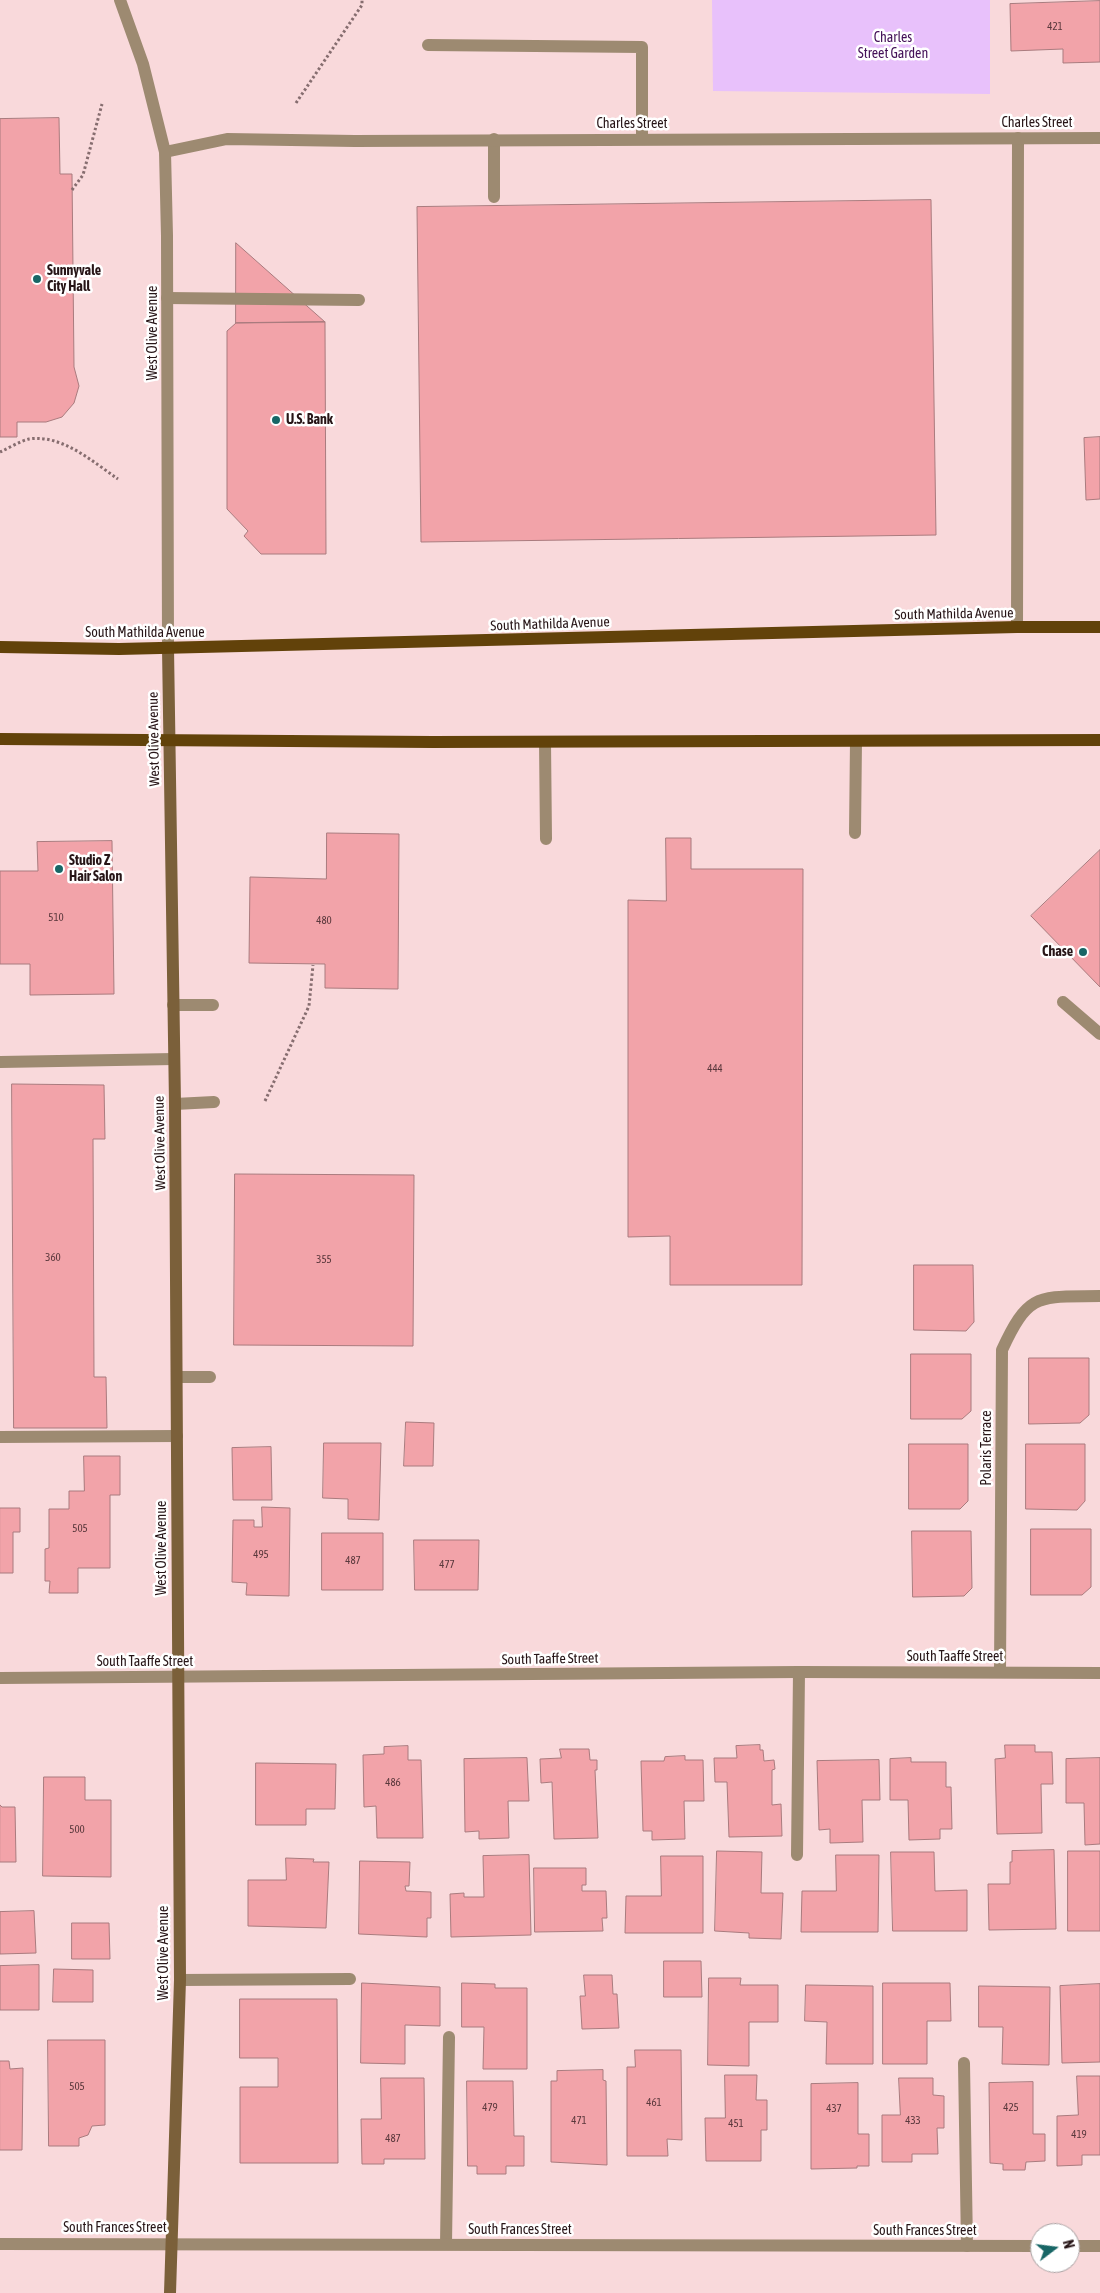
<!DOCTYPE html>
<html>
<head>
<meta charset="utf-8">
<style>
	body { margin:0 }
	#map { position:relative; width:1100px; height:2293px; overflow:hidden; background:#f9d9db; font-family:"Asap Condensed",sans-serif }
	canvas { display:block }
	.north { position:absolute; left:1030px; top:2223px; width:50px; height:50px; box-sizing:border-box; background:#fff; border:1px solid #a9a1a2; border-radius:50%; rotate:75deg; font-size:14px; font-weight:700; line-height:20px; text-align:center; color:#271517 }
	.north::after { content:''; display:block; margin:auto; width:18px; height:22px; background:#186666; clip-path:polygon(50% 0,100% 100%,50% 72%,0 100%) }
</style>
</head>
<body>
<div id="map">
<canvas width="1100" height="2293"></canvas>
<div class="north">N</div>
</div>
<script>
const ctx = document.querySelector('canvas').getContext('2d');
ctx.lineJoin = 'round';
function fill(path, color) { ctx.fillStyle = color; ctx.fill(path, 'evenodd'); }
function trace(path, color, width, dash) { ctx.strokeStyle = color; ctx.lineWidth = width; ctx.lineCap = dash ? 'butt' : 'round'; ctx.setLineDash(dash || []); ctx.stroke(path); }
function drawText(font, color, halo, rows, align = 'center') {
  ctx.font = font + ' "Asap Condensed",sans-serif'; ctx.lineWidth = 5; ctx.setLineDash([]); ctx.textBaseline = 'middle'; ctx.strokeStyle = halo; ctx.fillStyle = color; for (const [text, x, y, turn = 0] of rows) {
    ctx.save(); ctx.translate(x, y); ctx.rotate((+turn || 0) * Math.PI / 180); ctx.textAlign = isNaN(turn) ? turn : align; if (halo) ctx.strokeText(text, 0, 0); ctx.fillText(text, 0, 0); ctx.restore();
  }
}
fill(new Path2D(`
	M712,0H990V94L713,91Z`), '#e8c1fb');
const building = new Path2D(`
	M1100,1V62L1063,63V49L1011,51L1010,4Z
	M59,118L60,174H72L74,367L79,386L74,403L62,417L46,422H17V437H0V119Z
	M931,200L936,535L421,542L417,207Z
	M236,243L325,322L236,323Z
	M325,322L326,554H261L244,536L248,531L227,509V331L236,323Z
	M1100,437V499L1086,500L1084,438Z
	M327,833L399,834L398,989L325,988V964L249,963L250,877L326,879Z
	M666,838H691V869H803L802,1285H670V1236L628,1237V900L666,901Z
	M112,841L114,994L30,995V964H0V871H38L37,842Z
	M1100,850V987L1031,916Z
	M12,1084L104,1085L105,1139H93L94,1377H106L107,1428H14Z
	M235,1174L414,1175L413,1346L234,1345Z
	M914,1265H973L974,1322L966,1331L914,1330Z
	M911,1354H971V1411L962,1419H911Z
	M1029,1358H1089V1415L1080,1423L1029,1424Z
	M406,1422L434,1423L433,1466H404Z
	M324,1443H381L379,1520L348,1519V1499L323,1498Z
	M909,1444H968V1501L960,1509H909Z
	M1026,1444H1085V1501L1077,1510L1026,1509Z
	M271,1447L272,1500H233L232,1448Z
	M84,1456H120V1495H110V1568H78V1593H49L50,1581H45V1549L49,1548V1509H69V1491H84Z
	M262,1507L290,1508L289,1596L246,1595L247,1583L232,1582L233,1520H254V1527H262Z
	M0,1508H20V1532H13V1573H0Z
	M1031,1529H1091V1587L1082,1595H1031Z
	M912,1531H971L972,1588L964,1596L913,1597Z
	M322,1533H383V1590H322Z
	M414,1540H479L478,1590H415Z
	M760,1745V1750H763L764,1761L774,1760L775,1769L772,1770V1805L781,1804L782,1836L729,1837L727,1782H715L714,1758H737L736,1746Z
	M1005,1745H1035V1752H1052L1053,1784H1041L1042,1833L997,1834L995,1759L1005,1758Z
	M408,1746V1760H421L423,1838H377L376,1806L364,1807L363,1755L384,1754V1747Z
	M560,1749H589L590,1760H597V1770H595L598,1838L554,1839L552,1782L541,1783L540,1759L561,1758Z
	M685,1756V1760H703L704,1801H684L685,1839L652,1840V1831H643L641,1761H664L665,1757Z
	M527,1758L529,1801H508L509,1838L479,1839V1831L465,1832L464,1759Z
	M911,1758V1762H946V1787H951L952,1829H940V1839L909,1840L908,1800H890V1759Z
	M1100,1758V1844L1085,1845L1084,1803H1066V1759Z
	M879,1760L880,1800H862L863,1842L830,1843V1829L819,1830L817,1761Z
	M256,1763L336,1764L335,1809H306V1825H256Z
	M44,1777H85V1800H111V1877L43,1876Z
	M0,1805L2,1807H15L16,1862H0Z
	M1054,1850L1056,1929L989,1930L988,1884H1010V1862H1012V1851Z
	M717,1851L762,1852L761,1893H783L781,1939L749,1938V1933L715,1931Z
	M1068,1851H1100V1931H1068Z
	M891,1852H934L935,1891L967,1890V1931H893Z
	M529,1855L531,1935L451,1937L450,1894L464,1893V1897H484L483,1856Z
	M836,1855H879L878,1932H801L802,1891H836Z
	M661,1856H703V1933H625L626,1896H661Z
	M286,1858L314,1859L313,1862H329L326,1928L248,1926V1880H286Z
	M360,1861L410,1862L409,1886H405L406,1891L431,1892V1918H427V1937L359,1934Z
	M534,1868H586V1885H582V1891H606L607,1918H602L603,1931L535,1932Z
	M34,1911L36,1953L0,1954V1912Z
	M72,1923H109L110,1959H72Z
	M664,1961H701L702,1997H664Z
	M39,1965V2010H0V1966Z
	M54,1969L93,1970V2002H53Z
	M584,1975H612L613,1994H617L619,2028L582,2029L580,1996H585Z
	M709,1978H741L740,1985H778V2022H749V2066L708,2065Z
	M362,1983L440,1987V2026L405,2025V2064L361,2063Z
	M462,1983L495,1984V1988H527V2069H483L484,2027H462Z
	M883,1983H950L951,2021H927V2064H883Z
	M1100,1984V2062L1062,2063L1060,1986Z
	M806,1985L873,1986V2064H826L827,2022L805,2021Z
	M979,1986L1050,1987L1049,2065L1002,2064L1003,2027H979Z
	M240,1999H337L338,2163H240V2087H278V2058H240Z
	M48,2040H105V2125L92,2126L88,2135L79,2138V2146H49Z
	M635,2050H681L682,2140L667,2139L668,2156H627V2067H635Z
	M0,2061H9L10,2069L23,2068L22,2150H0Z
	M603,2070V2080L606,2081L607,2165L551,2162V2081H557V2071Z
	M725,2075H757L756,2100H767V2130H761V2161H706L705,2118H725Z
	M1077,2076H1100V2155H1082V2165L1057,2166V2116L1078,2115Z
	M381,2078H424L425,2159H384V2164H362L361,2119H381Z
	M899,2078H933V2095L944,2096V2128H937L938,2154H912V2162H882V2115H900Z
	M467,2081H513L514,2136H524V2166H506V2174H477V2166H468Z
	M1033,2082V2134H1045V2161L1026,2162L1025,2170H1003V2164L990,2163L989,2083Z
	M858,2083V2134H869V2166H857V2168L811,2169V2084Z`);
fill(building, '#f2a3a9');
trace(building, '#a97b7e', 1);
trace(new Path2D(`
	M296,103L362,5V0
	M72,190L83,175L102,104
	M0,452C9,448 20,441 29,439C62,434 93,462 118,479
	M265,1101L309,1006L313,965`), '#866d6f', 3, [2.5, 2.5]);
trace(new Path2D(`
	M428,45L642,47V139
	M494,197V139
	M167,298L359,300
	M1017,627L1018,138
	M545,742L546,839
	M855,833L856,741
	M1063,1002L1100,1034
	M173,1005H213
	M0,1062L174,1059
	M175,1104L214,1102
	M177,1377H210
	M0,1437L177,1436
	M797,1855L799,1672
	M180,1980L350,1979
	M964,2063L967,2246
	M446,2244L449,2037`), '#9d8a71', 12);
trace(new Path2D(`
	M120,0L143,64L165,152L167,236L168,648
	M165,152L227,139L355,141L1100,138
	M1000,1672L1002,1350C1029,1291 1039,1297 1100,1296
	M0,1678L799,1672L1100,1673
	M0,2244L1040,2246
	M1070,2246H1100`), '#9d8a71', 12);
trace(new Path2D(`
	M168,648L175,1104L180,1980L170,2293`), '#7b603a', 12);
trace(new Path2D(`
	M0,647L119,649L1017,627H1100
	M0,739L433,742L1100,740`), '#62420a', 12);
for (const [x, y, r, color] of [
	[37,279,5,"#186666"],
	[276,420,5,"#186666"],
	[59,869,5,"#186666"],
	[1083,952,5,"#186666"]
]) { const dot = new Path2D(); dot.arc(x, y, r, 0, 2 * Math.PI); ctx.fillStyle = color; ctx.fill(dot); trace(dot, '#fff', 2); }
drawText('11px', '#5a383c', null, [
	["421",1055,27],
	["510",56,918],
	["480",324,921],
	["444",715,1069],
	["360",53,1258],
	["355",324,1260],
	["505",80,1529],
	["495",261,1555],
	["487",353,1561],
	["477",447,1565],
	["486",393,1783],
	["500",77,1830],
	["505",77,2087],
	["461",654,2103],
	["479",490,2108],
	["425",1011,2108],
	["437",834,2109],
	["471",579,2121],
	["433",913,2121],
	["451",736,2124],
	["419",1079,2135],
	["487",393,2139]
]);
drawText('14px', '#441158', '#fff', [
	["Charles",893,38],
	["Street Garden",893,54]
]);
drawText('14px', '#271517', '#fff', [
	["Charles Street",1037,123],
	["Charles Street",632,124],
	["West Olive Avenue",153,333,-90],
	["South Mathilda Avenue",954,614,-1],
	["South Mathilda Avenue",550,624,-2],
	["South Mathilda Avenue",145,633],
	["West Olive Avenue",154,739,-91],
	["West Olive Avenue",160,1143,-91],
	["Polaris Terrace",987,1448,-90],
	["West Olive Avenue",162,1548,-90],
	["South Taaffe Street",955,1657],
	["South Taaffe Street",550,1659,-1],
	["South Taaffe Street",145,1662],
	["West Olive Avenue",164,1953,-90],
	["South Frances Street",115,2228],
	["South Frances Street",520,2230],
	["South Frances Street",925,2231]
]);
drawText('bold 14px', '#271517', '#fff', [
	["Sunnyvale",47,271],
	["City Hall",47,287],
	["U.S. Bank",286,420],
	["Studio Z",69,861],
	["Hair Salon",69,877],
	["Chase",1073,952,"right"]
], 'left');
</script>
</body>
</html>
